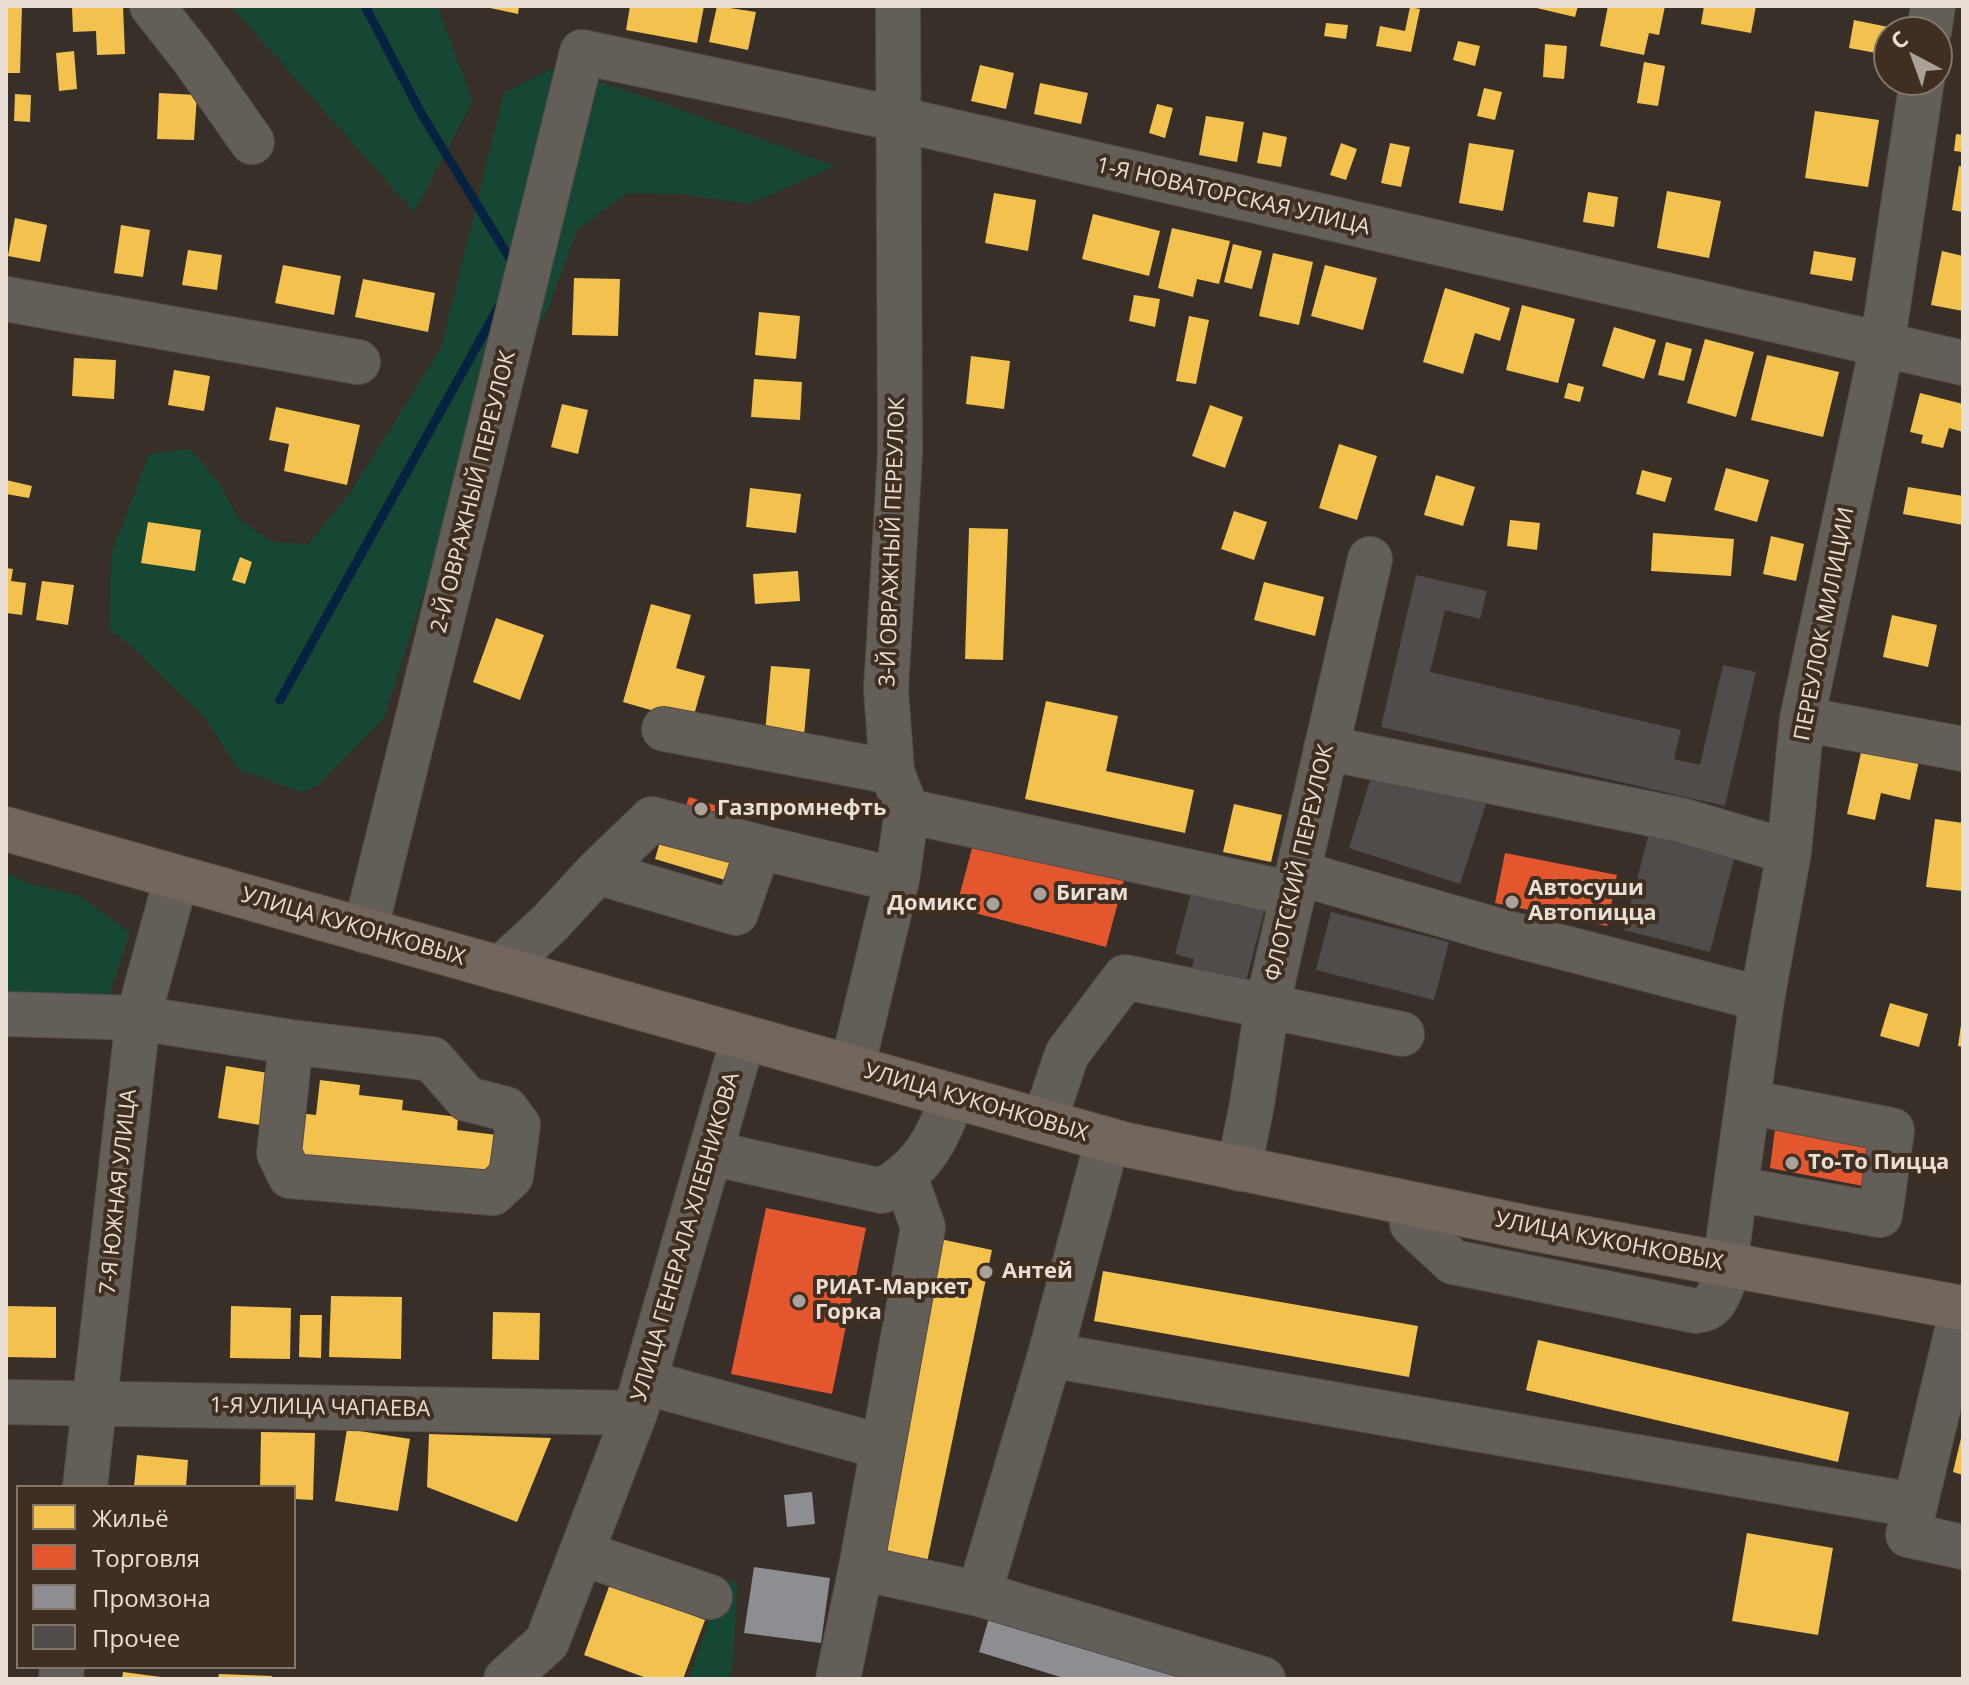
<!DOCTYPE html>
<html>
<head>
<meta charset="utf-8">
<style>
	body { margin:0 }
	#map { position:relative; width:1969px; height:1685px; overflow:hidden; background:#383028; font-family:"Open Sans",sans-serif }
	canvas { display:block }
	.frame { position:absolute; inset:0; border:8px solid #e8ded6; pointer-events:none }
	.legend { position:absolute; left:16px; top:1485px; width:280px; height:184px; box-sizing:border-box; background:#3e2f22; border:2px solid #82756a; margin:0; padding:10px 14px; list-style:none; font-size:24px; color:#e8ded6 }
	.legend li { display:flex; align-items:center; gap:16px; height:40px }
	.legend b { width:40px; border:2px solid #82756a }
	.north { position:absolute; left:1873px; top:16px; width:80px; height:80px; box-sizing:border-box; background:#3e2f22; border:2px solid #82756a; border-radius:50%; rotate:319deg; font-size:22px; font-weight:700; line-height:32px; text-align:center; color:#e8ded6 }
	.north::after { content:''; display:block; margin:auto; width:28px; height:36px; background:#aaa199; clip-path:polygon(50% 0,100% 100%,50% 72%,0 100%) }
</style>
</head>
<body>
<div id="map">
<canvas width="1969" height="1685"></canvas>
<div class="frame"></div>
<ul class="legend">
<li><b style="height:22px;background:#f2c14e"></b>Жильё</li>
<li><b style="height:22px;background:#e4572e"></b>Торговля</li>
<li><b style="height:22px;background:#8d8d92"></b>Промзона</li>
<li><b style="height:22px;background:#514b4a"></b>Прочее</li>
</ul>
<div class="north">С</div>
</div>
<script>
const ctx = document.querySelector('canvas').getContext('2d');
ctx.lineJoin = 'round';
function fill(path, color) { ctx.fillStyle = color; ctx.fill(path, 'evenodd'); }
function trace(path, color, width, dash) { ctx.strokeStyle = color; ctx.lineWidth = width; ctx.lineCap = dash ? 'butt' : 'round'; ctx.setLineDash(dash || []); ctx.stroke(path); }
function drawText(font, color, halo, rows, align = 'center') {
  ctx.font = font + ' "Open Sans",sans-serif'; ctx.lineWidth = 8; ctx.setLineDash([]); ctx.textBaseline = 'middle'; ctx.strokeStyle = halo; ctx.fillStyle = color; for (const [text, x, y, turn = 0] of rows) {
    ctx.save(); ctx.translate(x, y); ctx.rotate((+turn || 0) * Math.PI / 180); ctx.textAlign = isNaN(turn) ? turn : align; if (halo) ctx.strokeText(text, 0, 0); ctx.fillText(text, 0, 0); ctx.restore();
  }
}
fill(new Path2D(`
	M231,6H437L473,101L414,212Z
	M555,67L654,100L835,166L750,204L679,194L627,193L577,230L549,306L457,487L384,718L318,785L301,792L238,769L206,719L126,641L109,630L111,555L149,454L190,449L218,482L239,519L272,542L309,544L352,490L441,348L504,93Z
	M6,872L28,883L78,895L130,932L107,1001L6,1000Z
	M723,1579L737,1583L733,1664L728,1679H689Z`), '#154732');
fill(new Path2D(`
	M6,6H22L20,73H6Z
	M83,6H123L125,54L97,55L96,31L73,32L72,7Z
	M481,6H519L518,14Z
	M630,6H704L697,43L626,30Z
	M717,6L756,12L748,50L709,42Z
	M1528,6H1578L1575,17Z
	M1608,6H1665L1659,35L1649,33L1644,55L1600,46Z
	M1704,6H1756L1751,33L1701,24Z
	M1410,7L1420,9L1411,52L1376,46L1380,26L1405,31Z
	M1854,20L1893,28L1892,32H1889L1887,55L1849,48Z
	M1326,23L1348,25L1346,39L1324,36Z
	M1458,41L1480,46L1475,66L1453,60Z
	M1545,44L1567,46L1564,79L1543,77Z
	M74,51L77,89L59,91L56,53Z
	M1644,62L1665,66L1658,106L1637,103Z
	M980,65L1014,73L1006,109L971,101Z
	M1040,83L1088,93L1081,124L1034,114Z
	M1484,88L1502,92L1495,120L1477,116Z
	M159,93L197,95L194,140L157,139Z
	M15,94L31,95L30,122L14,121Z
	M1157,104L1173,108L1165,138L1149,133Z
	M1815,111L1879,120L1868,187L1805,178Z
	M1206,116L1244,122L1237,162L1199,155Z
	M1263,132L1287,137L1281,167L1257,163Z
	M1956,134L1963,135V152L1954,151Z
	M1341,143L1357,149L1346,180L1330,175Z
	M1390,143L1410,147L1401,187L1381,183Z
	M1469,143L1514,150L1503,211L1459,203Z
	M1959,166L1963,167V212L1952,210Z
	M1667,191L1721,201L1709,258L1657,248Z
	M1588,192L1618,197L1614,227L1583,222Z
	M994,193L1036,200L1028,251L985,243Z
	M1093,214L1160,231L1149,276L1082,259Z
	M15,218L47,225L40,262L8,256Z
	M121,225L150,230L143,277L114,273Z
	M1172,228L1230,241L1219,284L1197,279L1193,297L1158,288Z
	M1233,244L1262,251L1252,289L1224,282Z
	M188,250L222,255L217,290L182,285Z
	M1814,251L1856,258L1852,281L1810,274Z
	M1942,251L1963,256V311L1931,305Z
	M1273,253L1313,262L1299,325L1259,316Z
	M283,265L341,276L334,315L275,303Z
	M1325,265L1377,278L1363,330L1311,316Z
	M574,278L620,279L618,336L572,335Z
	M363,279L435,293L428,332L355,317Z
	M1445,288L1510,308L1500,341L1475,333L1463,374L1423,362Z
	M1134,295L1160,299L1155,327L1129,321Z
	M1522,305L1575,319L1558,383L1506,370Z
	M759,312L800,316L796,359L755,355Z
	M1189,316L1209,320L1196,384L1176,381Z
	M1614,327L1656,340L1644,379L1602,366Z
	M1705,339L1754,352L1736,417L1687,403Z
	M1666,342L1692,349L1684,381L1658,375Z
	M1767,355L1839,372L1823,437L1751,420Z
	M971,356L1010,361L1004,409L966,404Z
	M74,358L116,360L114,399L72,396Z
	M174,370L210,376L204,411L168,405Z
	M754,379L802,382L800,420L751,417Z
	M1568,383L1584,387L1580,402L1564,398Z
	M1920,393L1963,404V432L1949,428L1943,448L1921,443L1923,435L1910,432Z
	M562,404L588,410L578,454L551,447Z
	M1210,405L1243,417L1225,468L1192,456Z
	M276,407L360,425L347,485L284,471L289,444L269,440Z
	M1339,444L1377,456L1357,520L1319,508Z
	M1726,468L1769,480L1757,522L1714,510Z
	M1642,470L1672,478L1665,502L1636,494Z
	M1436,475L1475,487L1463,526L1424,515Z
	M6,480L32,486L29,498L6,494Z
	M1908,487L1963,496V525L1903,514Z
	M750,488L801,494L796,533L746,527Z
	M1234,511L1267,522L1254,560L1221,549Z
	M1510,520L1540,523L1537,550L1507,546Z
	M148,522L201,530L195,571L141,563Z
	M969,528L1008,529L1003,660L965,659Z
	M1653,533L1734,539L1731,576L1651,571Z
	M1771,536L1804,544L1796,581L1763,574Z
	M240,557L252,562L245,584L232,580Z
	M6,568L13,569L11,581L26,583L22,615L6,613Z
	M798,571L800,601L755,604L753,574Z
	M42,581L74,585L68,625L36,620Z
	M1264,582L1324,597L1315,636L1254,620Z
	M651,604L691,615L676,668L705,676L692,722L623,702Z
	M1892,615L1937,625L1928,667L1883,657Z
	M496,618L544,635L520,700L473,682Z
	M771,666L810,669L804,736L765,733Z
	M1046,701L1118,716L1106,771L1194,790L1185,833L1025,799Z
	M1863,744L1920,757L1910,800L1881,793L1875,820L1847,814Z
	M1234,804L1282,815L1271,862L1223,852Z
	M1935,819L1963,823V891L1926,887Z
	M664,828L734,849L725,880L655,859Z
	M1890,1003L1928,1014L1919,1047L1880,1036Z
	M1961,1025H1963V1047L1958,1046Z
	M226,1066L280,1075L272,1127L218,1118Z
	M320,1080L360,1085L359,1095L403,1100L402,1110L458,1117L457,1130L497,1135L490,1189L274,1165L280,1111L316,1115Z
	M940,1239L992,1250L926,1567L873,1556Z
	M1103,1271L1418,1326L1409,1377L1094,1321Z
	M331,1296L402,1297L401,1359L329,1357Z
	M6,1306L56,1307V1358L6,1357Z
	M231,1306L291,1308L290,1359L230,1358Z
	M493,1312L540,1313L539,1360L492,1359Z
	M300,1315H322L321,1358L299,1357Z
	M1538,1340L1849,1412L1838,1462L1526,1390Z
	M347,1429L410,1439L398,1511L335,1501Z
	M261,1432L315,1433L313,1500L294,1499V1487H260Z
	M429,1434L551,1438L517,1522L427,1487Z
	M1962,1434L1963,1435V1475L1953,1472Z
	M137,1455L188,1460L186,1487H134Z
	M1747,1533L1833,1548L1818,1635L1732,1621Z
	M610,1584L705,1620L683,1679H649L584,1655Z
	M123,1672L161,1677V1679H122Z
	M219,1674L272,1676L271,1679H218Z`), '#f2c14e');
fill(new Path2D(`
	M689,797L721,807L717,819L685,809Z
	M974,841L1124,880L1106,947L956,908Z
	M1505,853L1617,875L1607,926L1495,903Z
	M1775,1129L1869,1145L1863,1186L1770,1168Z
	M766,1208L866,1228L832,1394L731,1374Z`), '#e4572e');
fill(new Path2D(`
	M812,1492L815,1524L787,1527L784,1495Z
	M754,1567L830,1578L821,1643L744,1633Z
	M991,1611L1212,1679H1067L979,1652Z`), '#8d8d92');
trace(new Path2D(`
	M365,6L421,113L515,267
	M280,700L498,308`), '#062241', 9);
fill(new Path2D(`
	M1416,575L1487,591L1480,619L1445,610L1430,672L1681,730L1674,759L1700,765L1723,665L1756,672L1725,806L1381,727Z
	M1374,768L1486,804L1460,884L1349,848Z
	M1650,829L1736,851L1710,952L1624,930Z
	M1194,882L1267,900L1244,989L1190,976L1194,959L1175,954Z
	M1331,912L1449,942L1434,1000L1316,970Z`), '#514b4a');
const minor = new Path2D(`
	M152,6L193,58L252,142
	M1929,32L1933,6
	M6,299L358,362
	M1802,719L1963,749
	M664,729L892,772
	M1326,748L1681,820L1789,852
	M907,811L1293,894
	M597,872L652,819L759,847
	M1298,873L1496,930L1762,999
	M365,931L582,52L898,119L1963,363
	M500,969L549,924L597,872L736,913L759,847L897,880
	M6,1014L138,1018L291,1042L432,1059L467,1099L506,1109L518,1125L511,1176L493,1193L290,1176L279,1153L291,1042
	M852,1068L897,880L907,811L892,772L886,689L900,454L898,6
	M1044,1122L1067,1054L1125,977L1402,1034
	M711,1153L882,1191C914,1172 930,1153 944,1119
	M1239,1169L1252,1104L1267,1007L1370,559
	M1736,1189L1880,1215L1892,1130L1748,1102
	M1412,1224L1453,1262L1696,1311C1713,1309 1716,1300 1722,1286
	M1725,1264L1762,999L1789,852L1802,719L1882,346L1922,80
	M1958,1326L1908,1535L1963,1547
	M1050,1355L1913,1505
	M644,1382L883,1447
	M6,1402L635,1413
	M85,1487L138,1018L170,901
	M581,1553L710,1597
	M861,1568L923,1227L905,1177
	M979,1594L1050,1355L1103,1157
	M61,1679L62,1667
	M506,1679L547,1642L635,1413L737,1060
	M838,1679L861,1568L979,1594L1263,1679`);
const major = new Path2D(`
	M6,829L1123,1144L1534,1229L1963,1308`);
trace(minor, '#534b45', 46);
trace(major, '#534b45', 46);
trace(minor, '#645e59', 44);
trace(major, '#71675e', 44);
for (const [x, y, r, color] of [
	[701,809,8,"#aaa199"],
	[1040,894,8,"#aaa199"],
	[1512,902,8,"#aaa199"],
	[993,904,8,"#aaa199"],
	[1792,1163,8,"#aaa199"],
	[986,1272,8,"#aaa199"],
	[799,1301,8,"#aaa199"]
]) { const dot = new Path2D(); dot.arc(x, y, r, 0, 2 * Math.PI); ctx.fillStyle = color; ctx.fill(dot); trace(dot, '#3e2f22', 3); }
drawText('22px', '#e8ded6', '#3e2f22', [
	["1-Я НОВАТОРСКАЯ УЛИЦА",1233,197,13],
	["2-Й ОВРАЖНЫЙ ПЕРЕУЛОК",474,492,-76],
	["3-Й ОВРАЖНЫЙ ПЕРЕУЛОК",893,542,-88],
	["ПЕРЕУЛОК МИЛИЦИИ",1825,624,-79],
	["ФЛОТСКИЙ ПЕРЕУЛОК",1300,863,-77],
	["УЛИЦА КУКОНКОВЫХ",353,927,16],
	["УЛИЦА КУКОНКОВЫХ",976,1103,16],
	["7-Я ЮЖНАЯ УЛИЦА",119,1192,-84],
	["УЛИЦА ГЕНЕРАЛА ХЛЕБНИКОВА",686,1237,-74],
	["УЛИЦА КУКОНКОВЫХ",1609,1242,11],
	["1-Я УЛИЦА ЧАПАЕВА",320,1408,1]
]);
drawText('bold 22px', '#e8ded6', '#3e2f22', [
	["Газпромнефть",717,809],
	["Автосуши",1528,889],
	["Автопицца",1528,914],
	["Бигам",1056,894],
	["Домикс",977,904,"right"],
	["То-То Пицца",1808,1163],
	["Антей",1002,1272],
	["РИАТ-Маркет",815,1288],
	["Горка",815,1313]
], 'left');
</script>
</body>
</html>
